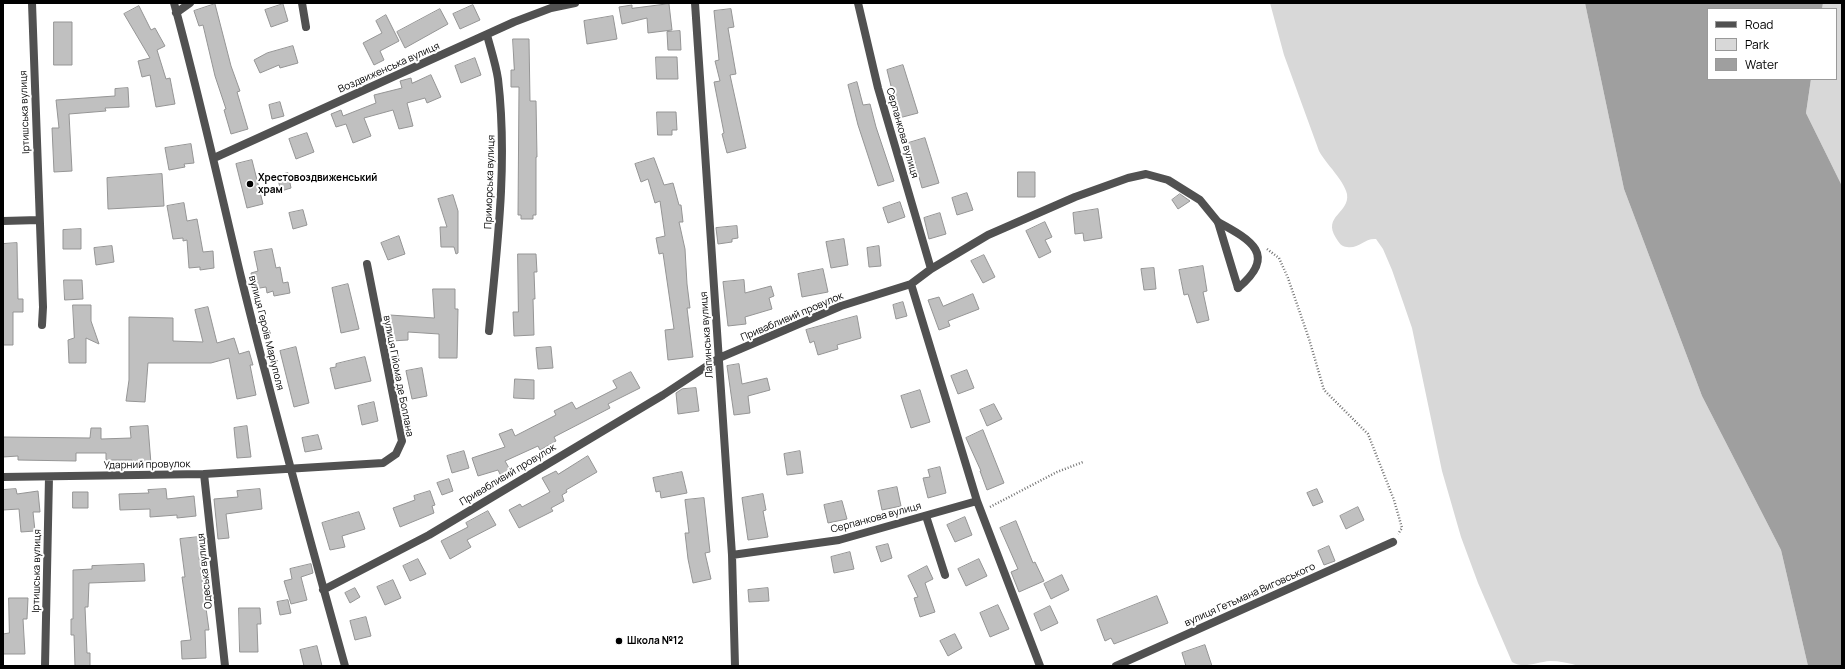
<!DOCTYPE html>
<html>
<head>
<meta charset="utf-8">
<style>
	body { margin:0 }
	#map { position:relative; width:1845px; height:669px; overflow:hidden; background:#fff; font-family:Manrope,sans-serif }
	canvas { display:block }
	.frame { position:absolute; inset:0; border:4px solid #000; pointer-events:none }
	.legend { position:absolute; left:1707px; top:8px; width:130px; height:72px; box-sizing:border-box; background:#fff; border:1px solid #999; margin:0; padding:5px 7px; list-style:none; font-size:12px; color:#000 }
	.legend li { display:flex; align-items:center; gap:8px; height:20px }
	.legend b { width:20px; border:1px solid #999 }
</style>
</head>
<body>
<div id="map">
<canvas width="1845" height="669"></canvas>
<div class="frame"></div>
<ul class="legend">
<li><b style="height:5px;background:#515151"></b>Road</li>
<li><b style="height:11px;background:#d8d8d8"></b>Park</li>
<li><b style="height:11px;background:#9f9f9f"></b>Water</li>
</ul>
</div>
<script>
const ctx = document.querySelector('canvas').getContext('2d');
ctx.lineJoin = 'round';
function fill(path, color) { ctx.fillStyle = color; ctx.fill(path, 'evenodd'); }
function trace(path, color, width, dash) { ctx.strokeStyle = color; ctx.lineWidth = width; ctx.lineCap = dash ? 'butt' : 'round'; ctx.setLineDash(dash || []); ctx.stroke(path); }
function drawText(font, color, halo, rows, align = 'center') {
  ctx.font = font + ' Manrope,sans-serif'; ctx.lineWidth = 4; ctx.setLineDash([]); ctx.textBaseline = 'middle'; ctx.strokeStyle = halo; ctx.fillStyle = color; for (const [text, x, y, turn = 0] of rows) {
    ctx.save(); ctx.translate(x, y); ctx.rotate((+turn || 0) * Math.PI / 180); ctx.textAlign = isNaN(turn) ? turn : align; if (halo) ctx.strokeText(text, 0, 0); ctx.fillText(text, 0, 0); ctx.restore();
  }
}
fill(new Path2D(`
	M1270,3H1585L1624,189L1702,396L1781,550L1808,666H1579C1570,663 1559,661 1550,661C1537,662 1524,669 1512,662L1478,583L1461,537L1442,471L1412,328L1392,270L1383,249L1376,239C1364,238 1359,249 1347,247C1342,247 1339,243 1336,238C1322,216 1350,213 1347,194C1344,180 1326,164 1319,151L1284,55Z
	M1823,3H1842V186L1806,113L1811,79H1836V9H1822Z`), '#d8d8d8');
fill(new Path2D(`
	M1585,3H1823L1822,9H1708V79H1811L1806,113L1842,186V666H1808L1781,550L1702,396L1624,189Z`), '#9f9f9f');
const building = new Path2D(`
	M215,4L231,66L240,91L237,92L248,129L231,134L224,110L226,109L215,76L203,25L199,26L194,11Z
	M283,4L288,21L271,27L265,10Z
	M669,4L672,30L648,33L647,18L622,24L619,7L632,5V8Z
	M473,5L480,20L460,29L453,14Z
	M139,6L151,30L155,28L165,46L157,50L166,79L170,78L175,104L156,107L150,75L142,77L138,61L150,58L124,14Z
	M440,9L448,24L405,48L397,32Z
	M731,9L734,27L728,28L736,74L730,75L746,148L727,153L722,134L724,133L714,82L720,81L715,61L719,60L714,11Z
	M386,15L399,41L380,51L384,60L374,65L363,43L382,33L376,21Z
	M613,16L617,39L587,44L584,21Z
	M54,22H72V65H54Z
	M680,31L681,50H668L667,32Z
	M513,39H529L530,101H536L537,157H536V215H533V219H521V215H518L519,87H511V70H514Z
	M293,46L298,63L280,68L279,65L260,73L254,60L267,53Z
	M656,57H677L678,79H657Z
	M475,58L481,75L461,83L455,66Z
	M903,65L918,113L899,118L887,70Z
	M431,75L441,97L427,103L425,98L407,103L413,126L399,129L393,110L364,118L371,136L353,143L346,124L336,127L331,114L341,110L343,116L376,103L374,95L402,88L400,81L411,78L412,83Z
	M857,82L863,105L870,104L876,127L894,181L878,186L858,125L848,85Z
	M128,88L129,107L105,108L106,111L69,114L72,171L54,172L52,128H59L56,100L115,96V89Z
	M280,102L284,116L272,119L269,105Z
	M657,112H676L677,130H672V135H658Z
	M307,133L314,152L296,159L289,139Z
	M925,138L939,183L922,188L914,159L910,160L905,144Z
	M191,144L194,163L184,164L185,167L169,170L165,148Z
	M654,158L664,185L673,183L679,205H681L683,222H679L685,249L687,284L690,308H687L693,357L668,360L665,330L674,329L663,253L659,254L656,238L665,236L660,201L655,203L648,179L641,182L635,164Z
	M252,160L263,204L247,208L236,164Z
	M1018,172H1035V197H1018Z
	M288,173L291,188L281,191L277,176Z
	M162,174L164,206L108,209L107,178Z
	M967,193L973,210L957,215L952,198Z
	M1180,194L1190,201L1178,209L1172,200Z
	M453,195L458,211V253L456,254L454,247H441L440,227H447L438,199Z
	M900,202L905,217L888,223L883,208Z
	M184,203L187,221L197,219L203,252L213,251L214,268L200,270V267L189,268L187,240L183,241V238L173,239L167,206Z
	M1098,209L1102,238L1084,241L1083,233L1075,234L1073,213Z
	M303,210L307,225L293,229L289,213Z
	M940,213L946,234L929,239L924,218Z
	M1045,222L1052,237L1045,240L1051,252L1039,258L1026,231Z
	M737,226L738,238L732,239V242L718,244L716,228Z
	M81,229V249H63V230Z
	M399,236L405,254L388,260L381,243Z
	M844,239L848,265L831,268L826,242Z
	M17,243L18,299H23V312H13V345H3V244Z
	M112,246L114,262L96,265L94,248Z
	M879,246L881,266L869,267L867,248Z
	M272,249L276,268L280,267L283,283L288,282L290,293L274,296L273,291L267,293L266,287L254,289L251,273L258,271L254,252Z
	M518,254H536L537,272H534L535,299H533L534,335L514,336L513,312H518Z
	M984,255L995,277L983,283L971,261Z
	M1203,266L1207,291L1203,292L1209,320L1197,323L1188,294L1184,295L1179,270Z
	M1154,268L1156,289L1144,290L1141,269Z
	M823,269L828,292L802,297L798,274Z
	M64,280H82L83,299L65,300Z
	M744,280L745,293L771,286L774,296L769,298L772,309L745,317L746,324L728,326L723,282Z
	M348,284L359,329L341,333L332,288Z
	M433,289H455V309H458L457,358H439V334L408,332V340L391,341V329H389L390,315L434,318Z
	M973,294L979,309L948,321L950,326L939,330L928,300L939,297L943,306Z
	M903,302L907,316L896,319L893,305Z
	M73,305H91V321L99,344L86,338V363H69L68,340L74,338Z
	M208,307L217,343L234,338L239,354L249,351L253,365H250L256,395L237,399L229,358L211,363H148L145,402L126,401L129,380V317L173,318V341L203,342L195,310Z
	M857,316L861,338L837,345L838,349L818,355L814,341L810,343L806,330Z
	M296,347L309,403L294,407L280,351Z
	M551,347L553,368L538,369L536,348Z
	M365,357L371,381L335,389L330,368L336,367V364Z
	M739,364L742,384L767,378L770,390L748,396L750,413L734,415L727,366Z
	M422,368L427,396L412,399L406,371Z
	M967,370L974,388L958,394L951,376Z
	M631,372L640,388L608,404L610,408L554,437L556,441L540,450L538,446L505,461L513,475L503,480L498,470L478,476L472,458L505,447L499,434L512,429L515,436L556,415L554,411L572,402L576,409L617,388L613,381Z
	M515,379L534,380V399L514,398Z
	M696,388L699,411L678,414L676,393L682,389Z
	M920,390L930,422L911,428L901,396Z
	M374,402L378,421L362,425L358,406Z
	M994,404L1002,419L987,426L980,410Z
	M148,426L151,464L132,465V460H106V453H76V461L18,460V456L3,457V437L90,438L91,428H101V439L131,438L130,427Z
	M247,426L251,457L237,458L234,428Z
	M983,430L1004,483L987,490L980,471H981L966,438Z
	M318,435L322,449L305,452L302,438Z
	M464,451L469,468L452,473L447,456Z
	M800,451L803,473L787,475L784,454Z
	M588,456L597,472L566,490L567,492L562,495L564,501L551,508L553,511L519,528L509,510L520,504L522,507L550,492L542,478L556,471L558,474Z
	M940,467L946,493L928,498L923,478L930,477L928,470Z
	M682,472L687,493L661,498L660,491L656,492L653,478Z
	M449,479L453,491L442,495L437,483Z
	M897,487L901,506L882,510L878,491Z
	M16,489L17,494L38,491L40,512H33L35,531L21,532L19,509L3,510V490Z
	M166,489L167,499L194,496L196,516L177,518V515L150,517V509L120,510L119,494L149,493L148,490Z
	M260,489L262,509L226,514L229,538L218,539L214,499L238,497L237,491Z
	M1317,489L1323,502L1313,506L1307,493Z
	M430,491L435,505L432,506L434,513L400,527L393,508L415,500L414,496Z
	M73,492H88V508H73Z
	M763,494L766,510L763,511L768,537L748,540L742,498Z
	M704,498L710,552L705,553L711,579L693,583L688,559L685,533H689L685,500Z
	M842,501L847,519L828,523L824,505Z
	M1358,507L1364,520L1346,529L1340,516Z
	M488,511L496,525L467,540L471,547L450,559L441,541L468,527L466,523Z
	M359,512L365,529L342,536L345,547L330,550L322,523Z
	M965,517L972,535L955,542L947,525Z
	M1016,521L1033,563L1035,562L1044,581L1019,592L1011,572L1018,569L1000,528Z
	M199,537L201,557H199L209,630H205L206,658L182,659L181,641L191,640L182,577H185L180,539Z
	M888,544L892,558L881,562L876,547Z
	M1329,546L1335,561L1324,565L1318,551Z
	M850,552L854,569L834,573L831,557Z
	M418,559L426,574L410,581L403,566Z
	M979,559L987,576L966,586L958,569Z
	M144,564L145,581L89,583L88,607H85L87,653H90V666H75L74,635H71V619H73V570L92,569V566Z
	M311,564L313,573L301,577L307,600L291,604L284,581L292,579L290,569Z
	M927,566L933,579L925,583L935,612L920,617L914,598L918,597L908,576Z
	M1062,575L1069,590L1051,599L1044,584Z
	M393,580L401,598L385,605L377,587Z
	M355,588L360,597L350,603L345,593Z
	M768,588L769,601L749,602L748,590Z
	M1157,596L1168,623L1114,644L1111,638L1105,641L1097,620Z
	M9,598H28L27,619H23L25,654H3V634L9,633Z
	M288,600L291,613L280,615L277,602Z
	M998,605L1009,629L990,637L980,613Z
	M1050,606L1058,623L1041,631L1034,614Z
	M239,608H260L261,624H257L258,652H240Z
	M366,617L371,636L355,640L350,621Z
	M955,634L962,648L948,656L940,641Z
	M1205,645L1212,666H1186L1182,653Z
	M317,646L322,666H304L300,650Z`);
fill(building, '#c0c0c0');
trace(building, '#959595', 1);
trace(new Path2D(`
	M1267,249L1279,258L1288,278L1309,339L1324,390L1368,434L1394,500L1402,528L1398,534
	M990,507L1057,472L1083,462`), '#737373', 2.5, [1, 2]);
trace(new Path2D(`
	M1218,222C1251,240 1278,255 1238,288
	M926,516L945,575`), '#515151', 8);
trace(new Path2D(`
	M32,3L43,307L42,325
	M174,3C199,94 219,185 241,277C273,407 309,537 345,666
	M302,3L306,27
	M695,3L732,555L735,666
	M858,3L878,88L931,269
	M176,13L190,3
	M487,35C491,50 496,65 498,79C508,163 497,248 489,331
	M214,158L514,22L551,8L575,3
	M3,221L39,220
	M911,284L977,501L1040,666
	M204,474L225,666
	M3,477L204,474L383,463L396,454L402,441L367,264
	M732,555L839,540L977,501
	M323,590L429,535L663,395L719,358L841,306L911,284L931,269L988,235L1075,197L1128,178L1146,174L1168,180L1200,200L1218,222L1238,288
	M45,666L49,477
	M1116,666L1393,542`), '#515151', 8);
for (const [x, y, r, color] of [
	[250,184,4,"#000"],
	[619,641,4,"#000"]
]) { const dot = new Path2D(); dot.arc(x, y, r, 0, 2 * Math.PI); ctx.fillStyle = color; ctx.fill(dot); trace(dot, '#fff', 1.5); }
drawText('10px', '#000', '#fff', [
	["Воздвиженська вулиця",389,68,-24],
	["Іртишська вулиця",25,112,-92],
	["Серпанкова вулиця",902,133,74],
	["Приморська вулиця",490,182,-88],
	["Привабливий провулок",792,317,-23],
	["вулиця Героїв Маріуполя",266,333,76],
	["Лапинська вулиця",707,335,-94],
	["вулиця Гійома де Боплана",398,376,79],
	["Ударний провулок",147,465,-1],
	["Привабливий провулок",508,475,-31],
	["Серпанкова вулиця",876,518,-15],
	["Іртишська вулиця",37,571,-89],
	["Одеська вулиця",205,571,-96],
	["вулиця Гетьмана Виговського",1250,595,-24]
]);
drawText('bold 10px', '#000', '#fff', [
	["Хрестовоздвиженський",258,178],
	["храм",258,190],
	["Школа №12",627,641]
], 'left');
</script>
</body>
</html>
